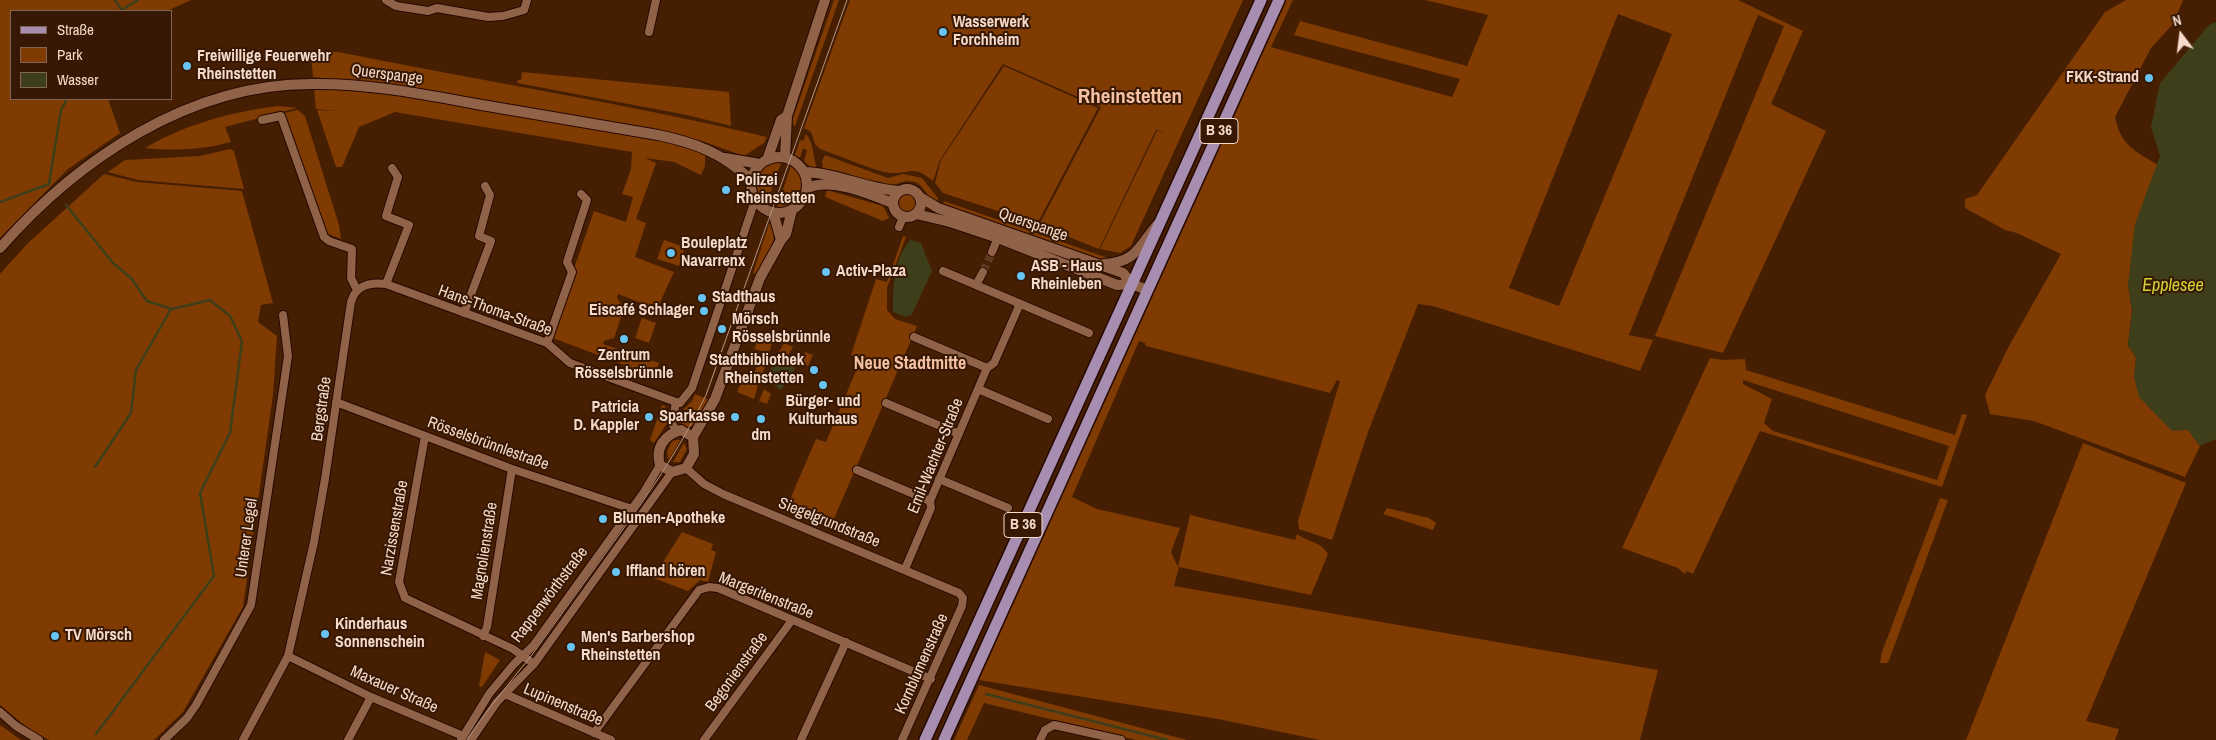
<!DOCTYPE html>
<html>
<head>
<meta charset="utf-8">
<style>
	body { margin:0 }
	#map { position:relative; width:2216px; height:740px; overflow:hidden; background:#461e02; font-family:"Archivo Narrow",sans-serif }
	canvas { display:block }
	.legend { position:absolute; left:10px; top:10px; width:162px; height:90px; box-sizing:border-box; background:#361804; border:1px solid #826654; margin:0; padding:6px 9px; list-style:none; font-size:15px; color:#f5dacb }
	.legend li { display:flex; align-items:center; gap:10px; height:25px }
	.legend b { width:25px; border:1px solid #826654 }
	.north { position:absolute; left:2156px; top:10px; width:50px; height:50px; -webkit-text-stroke:4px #361804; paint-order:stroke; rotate:345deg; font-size:14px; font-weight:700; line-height:20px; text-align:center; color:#f5dacb }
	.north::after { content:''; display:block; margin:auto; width:18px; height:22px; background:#f5dacb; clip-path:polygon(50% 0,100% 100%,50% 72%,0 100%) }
</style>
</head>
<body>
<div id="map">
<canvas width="2216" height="740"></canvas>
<ul class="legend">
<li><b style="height:6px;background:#a78daf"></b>Straße</li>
<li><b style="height:14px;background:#7f3b02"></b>Park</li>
<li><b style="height:14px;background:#3e3f1a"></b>Wasser</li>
</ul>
<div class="north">N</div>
</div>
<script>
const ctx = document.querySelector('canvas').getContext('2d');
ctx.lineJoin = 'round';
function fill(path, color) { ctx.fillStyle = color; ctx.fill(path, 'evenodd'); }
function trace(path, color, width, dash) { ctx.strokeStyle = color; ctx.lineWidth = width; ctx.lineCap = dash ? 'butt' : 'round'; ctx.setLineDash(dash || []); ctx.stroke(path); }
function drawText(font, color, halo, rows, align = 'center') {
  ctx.font = font + ' "Archivo Narrow",sans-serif'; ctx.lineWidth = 4; ctx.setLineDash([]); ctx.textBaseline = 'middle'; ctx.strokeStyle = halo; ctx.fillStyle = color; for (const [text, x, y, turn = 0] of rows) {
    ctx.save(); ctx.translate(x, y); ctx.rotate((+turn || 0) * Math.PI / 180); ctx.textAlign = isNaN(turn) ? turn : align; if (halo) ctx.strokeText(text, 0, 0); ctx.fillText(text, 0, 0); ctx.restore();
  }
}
fill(new Path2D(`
	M0,0H191L167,11H11V99H108L120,133L68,169L0,238Z
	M834,0H839L795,126L791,124Z
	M850,0H1243L1131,246L1120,253L1100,249L1157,131L1166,132L1156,130L1099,249L1039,225L1101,107L1003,64L940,160L933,181C912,164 912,174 890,173C877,172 835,154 820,149L815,144L811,132L804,128Z
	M1283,0H1293L1271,47L1452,97L1460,79L1294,35L1300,21L1467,66L1488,15L1425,0H1738L1803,31L1771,104L1826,131L1723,353L1655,336L1784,26L1758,15L1629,335L1653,340L1640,371L1433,306L1418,304L1368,432L1332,540L1299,529L1298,521L1340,381L1337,380L1330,393L1146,346L1145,343L1139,341L1072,497L1097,509L1180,528L1171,552L1178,567L1190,515L1295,540L1297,534C1308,542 1320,541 1328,554L1311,595L1179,567L1174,586L1658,670L1640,740H1320L1218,719L979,680ZM1618,14L1672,34L1559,306L1509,288Z
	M2126,0H2183L2173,24L2151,48L2115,117C2121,146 2135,151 2158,165L2128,285L2132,311L2128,345L2136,358L2134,377L2188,430L2200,446L2185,477L2034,421L1990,414L1985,395L2009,346L2061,254L2017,233L2005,230L1965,208V199L1977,195L2105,12Z
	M324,52H338C481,81 625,103 767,137L764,143L744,156L702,141L656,129L422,89L313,77L311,56Z
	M1004,66L1098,108L1037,224L943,193L935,183L941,160Z
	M522,72L729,92L731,126L687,115L517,83L518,80H521Z
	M314,89L381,92L666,141L705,154V166L701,175L674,162L645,158L656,163L636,219L646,223L635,257L674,272L657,309L618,294L617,298L624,309L614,338L604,341L603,344L659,363L654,376L550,337L594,211L626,222L633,197L622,194L631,169L632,152L395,112L359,127L342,167H336L317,110L338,111L316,109Z
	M278,106L297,108L225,127L231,142C202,150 174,151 145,148C186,124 231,112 278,106Z
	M298,110L305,116L339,225L341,239L328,234L284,113Z
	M806,134C814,143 813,157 817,169L811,168L804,161L807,150L803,148L800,158L795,155L800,140L803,141Z
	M230,149L234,151L244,189L138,180L108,172L125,160L200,156Z
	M825,155L888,178L903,174L922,178L938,198L936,205L920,185L915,182L906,181L889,186L823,169L822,161Z
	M776,160H782L767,203C748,191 758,166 776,160Z
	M792,163C809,178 803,210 777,207Z
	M104,174L137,182L242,191L273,303L261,305L258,322L277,336L273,395L243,607L183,712L154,740H49L29,729L0,705V274L27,244Z
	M827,190L883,206L889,218L883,221L825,197Z
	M897 203a10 10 0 1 1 20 0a10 10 0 1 1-20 0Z
	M944,201L1108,258L1107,260L1095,258L942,207Z
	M770,221C781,240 766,259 756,274L753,273Z
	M903,236L906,237L887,288V310L895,319L917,326L833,521L788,504L816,439L826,442L861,359L851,355L876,279L887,282Z
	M664,240L685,247L679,266L657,259Z
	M642,318L656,323L649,343L635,338Z
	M761,334L773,339L769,353L754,349Z
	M784,343L793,347L786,359L777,356Z
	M805,352L813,355L808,366L800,363Z
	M761,357L767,359L761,379L753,376Z
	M1710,358L1723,360L1745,359L1746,370L1955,435L1962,414L1967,415L1942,487L1760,431L1693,574L1687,571L1685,574L1678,568L1622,548ZM1743,380L1949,446L1937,480L1773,431L1764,423L1772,399L1743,384Z
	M743,378L758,386L754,399L737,392Z
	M764,389L771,394L767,404L759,401Z
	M695,394L709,400L694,425L686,428L682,423L681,412L692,401Z
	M662,405L665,406L667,423L654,443L650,440Z
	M677,440H680L669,460L667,452L672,441Z
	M684,443L687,449L680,462H673Z
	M2083,443L2186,483L2086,721L2119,729L2115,740H1966Z
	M1940,498L1948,500L1888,663H1880L1882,652Z
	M1387,508L1429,518L1436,523L1433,530L1383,514Z
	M682,532L713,544L711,550L716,552L708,582L700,580L688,591L653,578Z
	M485,652L500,660L482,687L479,686Z
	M979,685L1187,740H1136L984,703L967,740H954Z
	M0,725L21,740H0Z`), '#7f3b02');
fill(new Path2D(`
	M2216,22V439L2200,446L2188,430L2172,431L2139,397L2134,377L2136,358L2128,345L2132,311L2128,285L2135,224L2160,156L2151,127L2160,83L2209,25Z
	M910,240L921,243L932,271L912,314L906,317L893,312C893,286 893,261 910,240Z
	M775,361L791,364L795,369L781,390L765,379Z`), '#3e3f1a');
trace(new Path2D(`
	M115,0L121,9
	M120,11L138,0
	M0,202L49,184L61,110L67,99
	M66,205L113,263L131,278L147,301L172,309L210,300L230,316L242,341L230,433L200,493L214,576L96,734
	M95,467L131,413L136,370L171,309
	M986,694L1167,740`), '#3e3f1a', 2.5);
trace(new Path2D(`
	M983,272L992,252`), '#603a20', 8, [8, 4]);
const street = new Path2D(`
	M386,0L396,6L428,11L437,8L488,17L503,16L524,10L527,0
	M649,32L656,0
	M262,120L281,116L324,237L329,241L352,249L351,278L357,290
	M899,227L903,217
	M992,252L999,235
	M943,271L1089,333
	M386,284L409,225L386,216L398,177L392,168
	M976,285L983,272
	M464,313L491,241L479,236L490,195L485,186
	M914,337L987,368
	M547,343L572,272L567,262L587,200L581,194
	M978,389L1048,419
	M336,402L512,469L632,509
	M676,402L680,403L692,388L755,200
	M676,402L672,424L677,431
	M886,403L959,434
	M425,436L399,582L405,598L513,649L534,664
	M686,468L704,484L723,494L959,593L963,598L962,606L902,740
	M857,470L930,501
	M939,479L1008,508
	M905,569L931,508L930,501L987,368L994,363L1019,306L1016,302
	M483,636L487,627L512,469
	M288,656L371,697L463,736
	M505,694L611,740
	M0,712L16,726L39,740
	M594,733L699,590L709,587L718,588L931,679
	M164,740L187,718L196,705L251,605L288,356L283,315
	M243,740L288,656L314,542L325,479L351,302C356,285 370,282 386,284L547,343L570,363L676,402
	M348,740L371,697
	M461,740L489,694L514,664L533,646L644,492L660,465
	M471,740L497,702L534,664L672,472
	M704,740L792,620
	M801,740L846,642
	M1040,740L1045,730L1054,725L1121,740`);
const secondary = new Path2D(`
	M751 185a28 28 0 1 1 56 0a28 28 0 1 1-56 0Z
	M785,157L787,116L825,0
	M725,158L760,164
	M767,160L781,120L787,116
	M804,172C837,173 867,189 899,191
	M808,188C830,177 870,194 892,203
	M893 203a14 14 0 1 1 28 0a14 14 0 1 1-28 0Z
	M920,197L938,208L1123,273L1132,284
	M773,212L781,240
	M916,214L950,222L998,238L1117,285L1132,284L1147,290
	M0,248C78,159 189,84 311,84C367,83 422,94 476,104C537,114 597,125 658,135C696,143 722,153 751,180
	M1104,264C1137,262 1138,247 1157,225
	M681,430L693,437L694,454L686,468L672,472L660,465C655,448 664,435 681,430Z
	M693,437L715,399L760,278L781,240L786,234L792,210`);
const primary = new Path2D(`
	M925,740L1261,0
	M944,740L1279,0`);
trace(street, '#260900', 10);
trace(secondary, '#260900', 12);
trace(primary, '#260900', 14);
trace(street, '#906247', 8);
trace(secondary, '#906247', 10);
trace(primary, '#a78daf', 11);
trace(new Path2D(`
	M467,740C486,710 509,684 531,656C559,618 586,580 613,543C648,495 680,449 706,395L847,0`), '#b69683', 1);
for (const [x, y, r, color] of [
	[943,32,5,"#68c4f0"],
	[187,66,5,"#68c4f0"],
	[2149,78,5,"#68c4f0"],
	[726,190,5,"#68c4f0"],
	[671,253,5,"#68c4f0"],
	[826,272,5,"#68c4f0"],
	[1021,276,5,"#68c4f0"],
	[702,298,5,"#68c4f0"],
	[704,311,5,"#68c4f0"],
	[722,329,5,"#68c4f0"],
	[624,339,5,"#68c4f0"],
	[814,370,5,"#68c4f0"],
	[823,385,5,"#68c4f0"],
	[649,417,5,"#68c4f0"],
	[735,417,5,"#68c4f0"],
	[761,419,5,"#68c4f0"],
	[603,519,5,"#68c4f0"],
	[616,572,5,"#68c4f0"],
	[325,634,5,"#68c4f0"],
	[55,636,5,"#68c4f0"],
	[571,647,5,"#68c4f0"]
]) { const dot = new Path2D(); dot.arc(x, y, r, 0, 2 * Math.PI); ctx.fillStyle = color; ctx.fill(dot); trace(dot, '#361804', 2); }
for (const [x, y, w] of [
	[1219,131,38],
	[1023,525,38]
]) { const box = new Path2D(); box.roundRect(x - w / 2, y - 12.5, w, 25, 4); ctx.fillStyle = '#361804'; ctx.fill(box); trace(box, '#f5dacb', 1); }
drawText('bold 15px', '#f5dacb', null, [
	["B 36",1219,131],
	["B 36",1023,525]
]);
drawText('bold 16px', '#f5dacb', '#361804', [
	["Wasserwerk",953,23],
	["Forchheim",953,41],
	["Freiwillige Feuerwehr",197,57],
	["Rheinstetten",197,75],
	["FKK-Strand",2139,78,"right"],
	["Polizei",736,181],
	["Rheinstetten",736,199],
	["Bouleplatz",681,244],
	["Navarrenx",681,262],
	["ASB - Haus",1031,267],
	["Rheinleben",1031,285],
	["Activ-Plaza",836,272],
	["Stadthaus",712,298],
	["Eiscafé Schlager",694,311,"right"],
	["Mörsch",732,320],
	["Rösselsbrünnle",732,338],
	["Zentrum",624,356,"center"],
	["Rösselsbrünnle",624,374,"center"],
	["Stadtbibliothek",804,361,"right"],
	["Rheinstetten",804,379,"right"],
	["Bürger- und",823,402,"center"],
	["Kulturhaus",823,420,"center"],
	["Patricia",639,408,"right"],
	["D. Kappler",639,426,"right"],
	["Sparkasse",725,417,"right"],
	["dm",761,436,"center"],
	["Blumen-Apotheke",613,519],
	["Iffland hören",626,572],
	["Kinderhaus",335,625],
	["Sonnenschein",335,643],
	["TV Mörsch",65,636],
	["Men's Barbershop",581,638],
	["Rheinstetten",581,656]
], 'left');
drawText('16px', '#f5dacb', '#361804', [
	["Querspange",387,75,7],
	["Querspange",1033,225,19],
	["Hans-Thoma-Straße",495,311,20],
	["Bergstraße",322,409,-82],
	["Rösselsbrünnlestraße",488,444,20],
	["Emil-Wachter-Straße",936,456,-68],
	["Siegelgrundstraße",829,523,22],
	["Narzissenstraße",395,528,-80],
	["Unterer Legel",247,538,-82],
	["Magnolienstraße",485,551,-81],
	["Rappenwörthstraße",550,595,-53],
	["Margeritenstraße",766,596,22],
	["Kornblumenstraße",922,664,-66],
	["Begonienstraße",737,672,-54],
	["Maxauer Straße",394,690,24],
	["Lupinenstraße",563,705,23]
]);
drawText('italic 18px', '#d0d434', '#361804', [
	["Epplesee",2173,286]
]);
drawText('bold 18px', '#f5c1a3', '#361804', [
	["Neue Stadtmitte",910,364]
]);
drawText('bold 21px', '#f5c1a3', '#361804', [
	["Rheinstetten",1130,97]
]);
</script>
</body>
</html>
